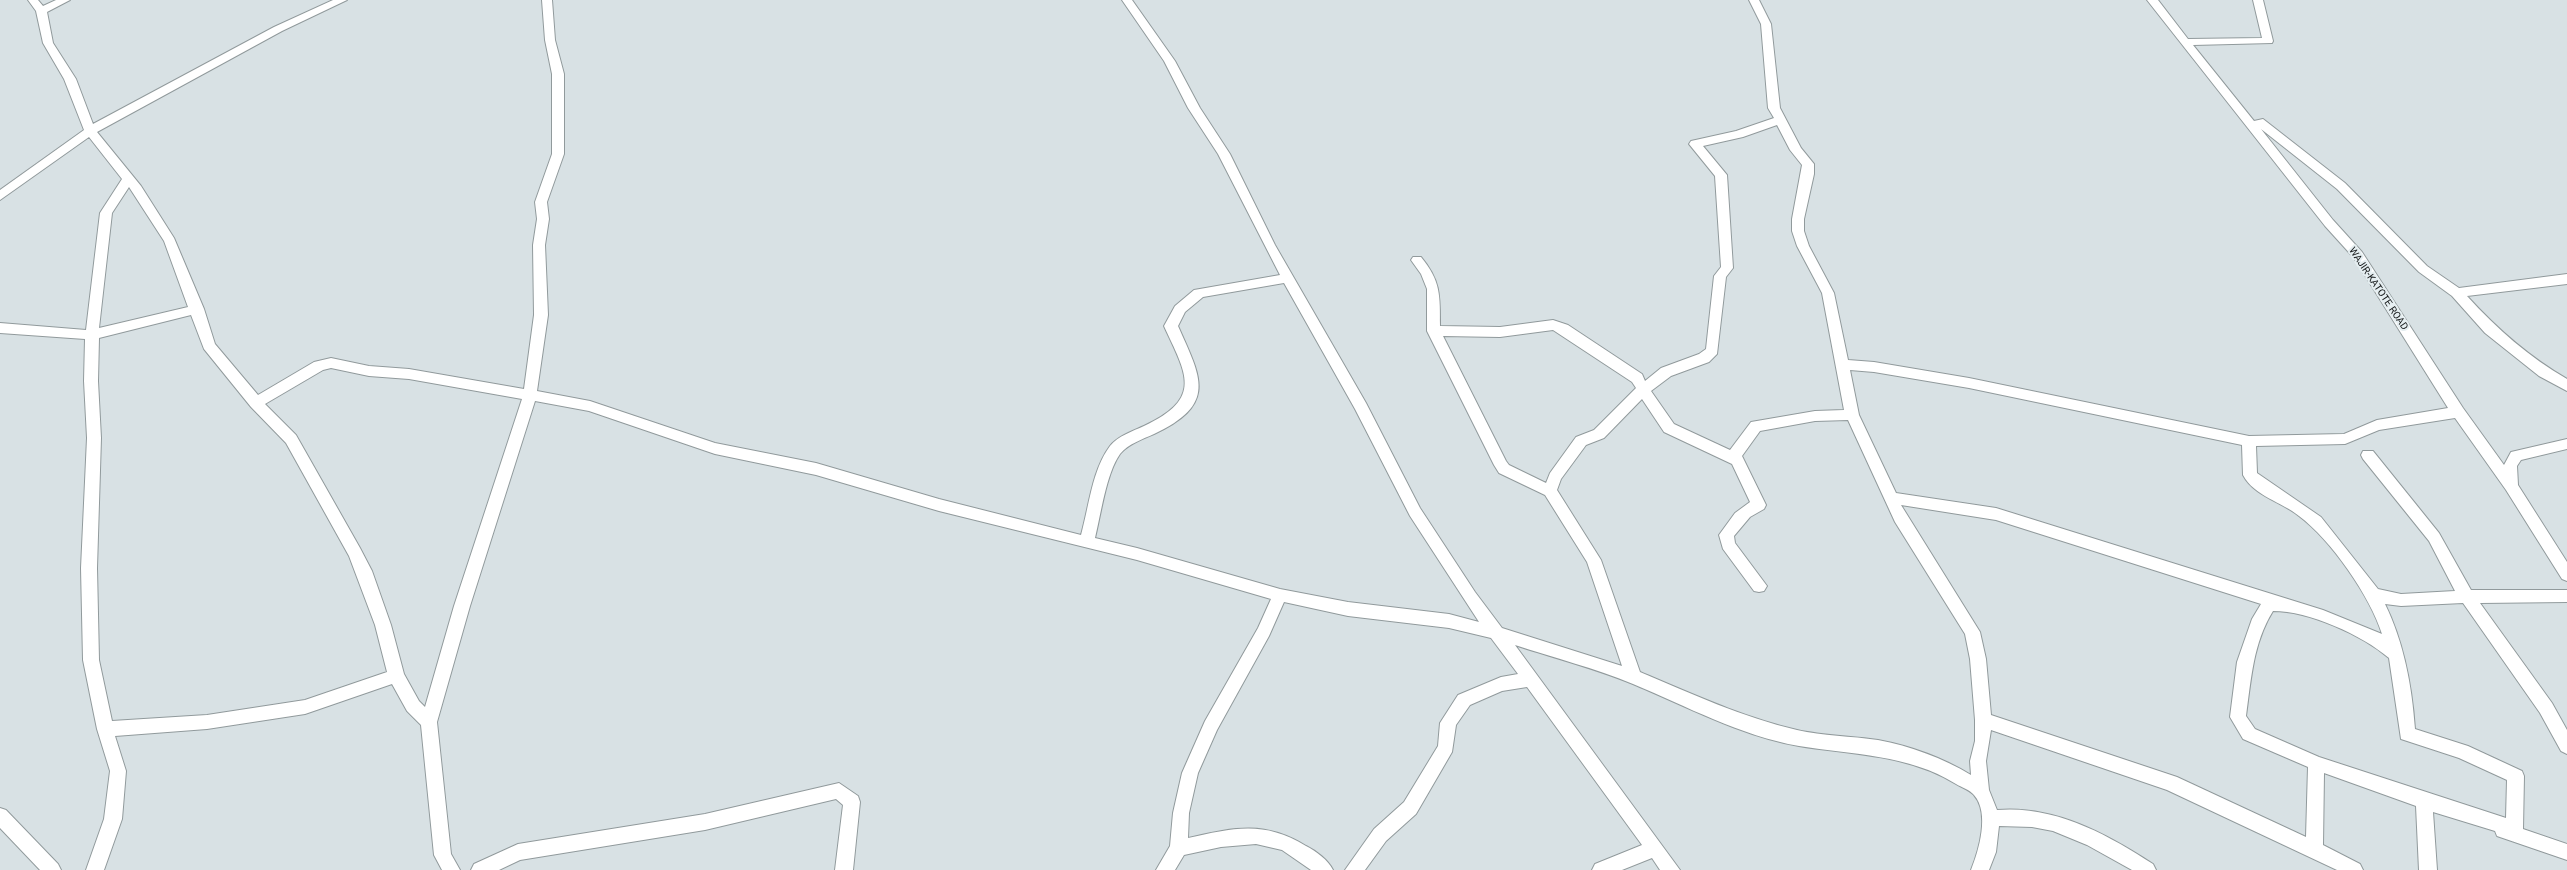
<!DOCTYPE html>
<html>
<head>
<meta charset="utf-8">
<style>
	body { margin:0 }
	canvas { display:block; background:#d8e1e4 }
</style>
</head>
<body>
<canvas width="2567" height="870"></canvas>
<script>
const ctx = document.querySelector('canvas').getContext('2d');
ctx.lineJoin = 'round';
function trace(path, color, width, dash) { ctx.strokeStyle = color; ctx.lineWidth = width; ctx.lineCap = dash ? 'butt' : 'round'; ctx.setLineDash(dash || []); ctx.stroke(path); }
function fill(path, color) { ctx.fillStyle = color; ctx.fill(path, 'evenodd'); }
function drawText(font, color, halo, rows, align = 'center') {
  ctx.font = font + ' Roboto,sans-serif'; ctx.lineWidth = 4; ctx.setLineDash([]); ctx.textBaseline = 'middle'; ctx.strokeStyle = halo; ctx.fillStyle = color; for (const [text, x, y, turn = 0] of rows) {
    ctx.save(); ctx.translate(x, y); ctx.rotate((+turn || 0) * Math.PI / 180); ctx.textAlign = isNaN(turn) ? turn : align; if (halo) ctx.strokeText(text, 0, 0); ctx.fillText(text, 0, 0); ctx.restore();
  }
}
const minor = new Path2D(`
	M28,0H38L43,6L56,0H70L47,12L53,43L76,79L93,124L274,27L333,0H347L282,31L97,132L141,186L174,238L204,309L215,344L258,395L314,362L331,358L369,366L409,369L524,389L534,315L533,245L537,219L535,202L552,154V74L545,40L542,0H552L555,40L564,74V154L547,202L549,219L545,245L548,315L537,391L590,401L715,443L816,463L939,499L1081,535C1089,507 1092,470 1110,446C1118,436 1133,431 1144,426C1204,398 1186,374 1164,326L1175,306L1194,290L1280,275L1218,154L1188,108L1164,61L1122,0H1132L1175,61L1200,108L1230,154L1275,245L1366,403L1420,508L1475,592L1502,628L1622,666L1587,562L1545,495L1499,473L1494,465L1427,331V289L1421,274L1411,260L1413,257H1421C1441,281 1440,296 1440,326L1500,327L1553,320L1568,325L1642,374L1645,381L1661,368L1699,354L1706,349L1714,276L1721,267L1715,176L1689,144L1691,141L1736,131L1774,118L1768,108L1761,24L1749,0H1759L1771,24L1780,108L1801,148L1814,164V174L1804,219V231L1809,246L1834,293L1848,360L1874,362L1969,378L2249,436L2344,434L2377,420L2448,408L2354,258L2325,226L2147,0H2158L2188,39L2262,38L2253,0H2263L2273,41L2272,43L2193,45L2254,121L2263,119L2345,183L2427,266L2459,288L2567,274V284L2467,296C2497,329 2529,357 2567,379V391L2539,376L2485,333L2452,296L2419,272L2337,189L2261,129L2333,220L2362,252L2463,408L2504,465L2511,452L2567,439V449L2521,460L2517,466L2518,485L2567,562V581L2562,579L2506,490L2455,418L2379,430L2345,444L2256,446L2257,473L2321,517L2378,589L2401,594L2455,591L2429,541L2363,459L2361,455L2363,451H2373L2439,533L2471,590H2567V602L2480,603L2552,703L2567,730V754L2561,751L2540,713L2463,603L2401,606L2385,604C2404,643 2412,686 2415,729L2468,746L2522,771L2524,776L2523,829L2567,844V860L2497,836L2495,831L2433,812L2437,870H2419L2416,806L2324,773L2323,845L2360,864L2363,870H2337L2167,790L1991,730L1986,761L1989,790L1997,810C2054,805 2107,834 2153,864L2156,870H2132L2087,845L2053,831L2032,827L1999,826L1996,852L1989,870H1971C1979,850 1990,813 1974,795C1970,790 1961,787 1956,784C1908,754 1853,755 1799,746C1741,736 1686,706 1633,684C1595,668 1554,658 1515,645L1680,870H1660L1652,858L1622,870H1592L1595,864L1642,845L1527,687L1502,691L1470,705L1456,725L1452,752L1416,814L1386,841L1365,870H1345L1374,829L1404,802L1438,746L1440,723L1458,695L1501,677L1518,674L1491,638L1449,628L1348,616L1284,602L1269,636L1217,730L1198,773L1189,813L1188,838C1233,828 1264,820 1306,846C1316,851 1328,860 1333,870H1311L1282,850L1256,844L1221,847L1184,855L1175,870H1156L1170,846L1173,813L1182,773L1205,721L1258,628L1271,599L1137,560L939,511L816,475L715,454L589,411L535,401L470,606L437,722L451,854L460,870H442L434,855L421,725L407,711L392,684L305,714L207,729L115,736L126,771L122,819L104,870H86L104,819L110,771L97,729L83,660L81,568L87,438L84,381L85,339L0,333V323L86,330L100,213L122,179L89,137L0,200V190L84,130L64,79L43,43L36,11ZM1777,125L1790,150L1802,165L1792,219V231L1797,246L1822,293L1844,410L1815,411L1751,422L1730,450L1674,424L1651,391L1671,376L1709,362L1717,354L1726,277L1733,268L1727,175L1703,146L1743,137ZM129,187L164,241L188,307L99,328L112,213ZM1284,283L1355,409L1410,516L1479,622L1449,614L1348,602L1280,589L1137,548L1095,538C1101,514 1106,474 1120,454C1128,444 1143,439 1154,434C1218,404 1201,378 1178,326L1185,312L1203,297ZM191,315L204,349L251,407L286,443L349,556L375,625L387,672L305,700L207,715L112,721L99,660L97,568L101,438L98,381L99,338ZM1553,330L1632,382L1636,388L1594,430L1576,437L1550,473L1546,483L1509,465L1506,461L1443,336L1500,337ZM331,368L369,376L409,379L522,399L454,606L425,707L419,701L404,674L391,625L372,571L360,548L296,435L265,404L323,370ZM1850,370L1874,372L1969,388L2242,445L2243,475C2254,496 2282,502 2299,516C2331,540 2370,596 2382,634L2323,610L1996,508L1896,493L1859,415ZM1642,399L1664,432L1732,464L1750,502L1735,513L1719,535L1723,549L1754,591L1759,592L1764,591L1767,586L1735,543L1734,536L1750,517L1764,509L1766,505L1742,456L1760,431L1815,421L1848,420L1895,522L1965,634L1970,659L1975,720V741L1970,761L1971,775C1943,758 1910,746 1878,740C1851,736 1823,736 1797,730C1742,717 1692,694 1640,672L1601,560L1557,490L1561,479L1586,445L1604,438ZM1901,505L1996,520L2261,604L2252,619L2237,662L2230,717L2243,739L2308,767L2306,837L2177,777L1991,715L1986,659L1980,632ZM2273,611C2309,611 2362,635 2389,658L2401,739L2459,758L2507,780L2506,818L2319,757L2255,729L2246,716C2251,680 2253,643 2273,611Z
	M839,783L858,796L860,802L853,870H835L843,805L836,799L705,830L520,860L499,870H471L474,864L518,844L705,814Z
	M0,808L6,810L58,864L61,870H40L0,828Z`);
trace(minor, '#919a9c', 2);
fill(minor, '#fff');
drawText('10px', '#141718', '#e5eef1', [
	["WAJIR-KATOTE ROAD",2378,289,56]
]);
</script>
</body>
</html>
